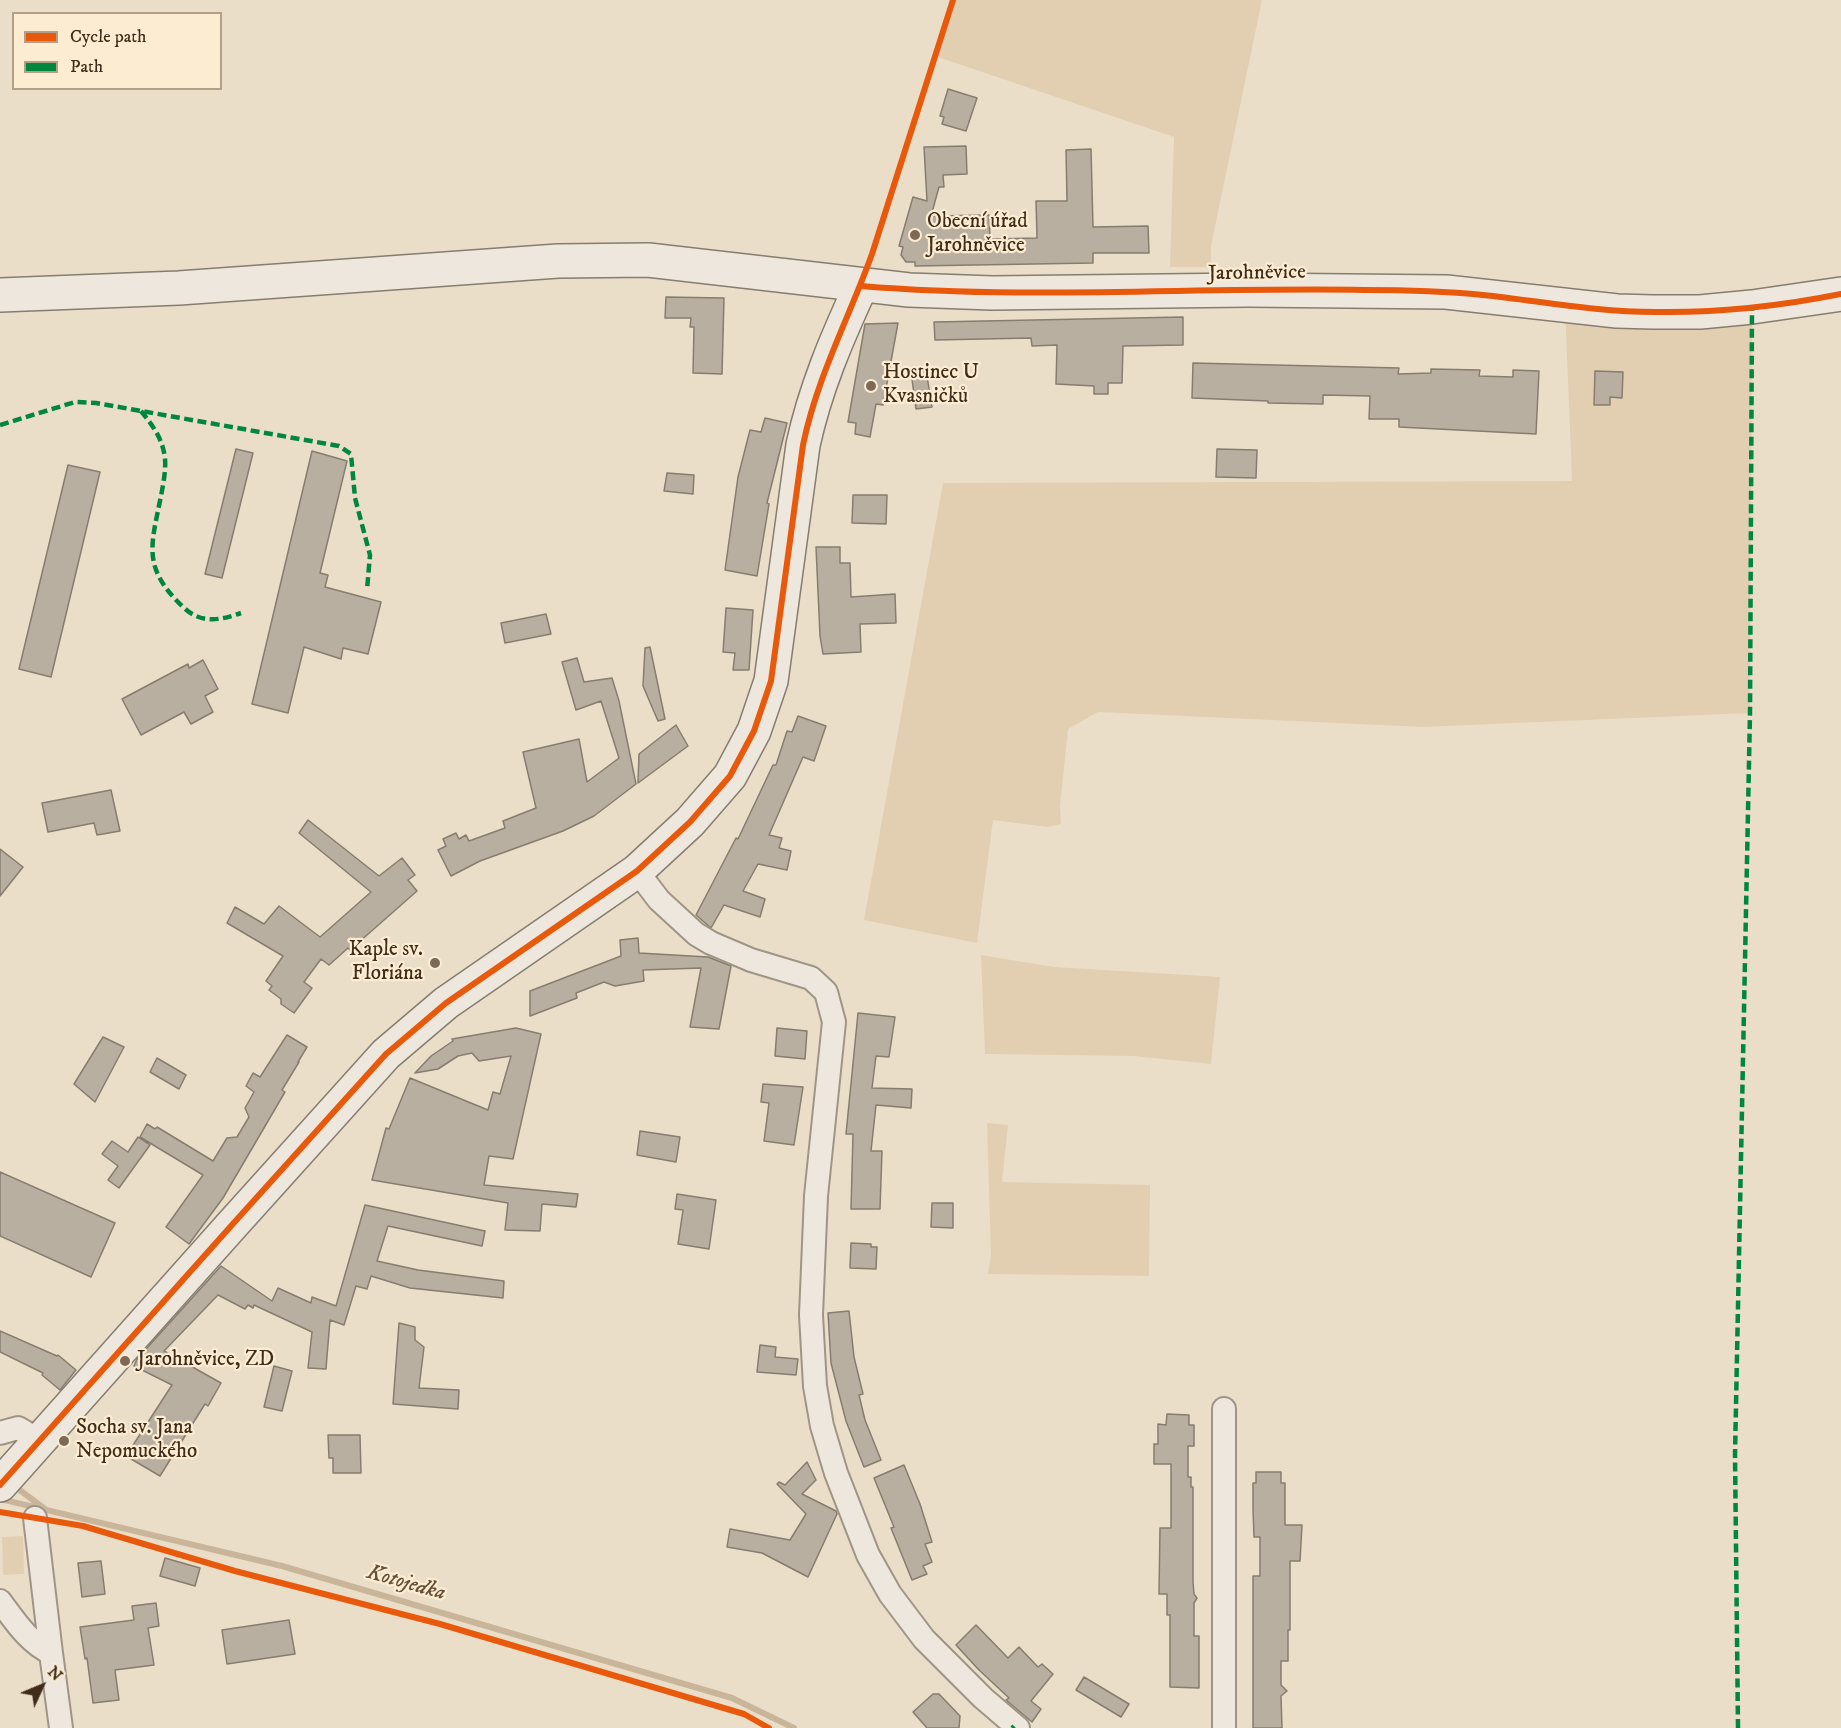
<!DOCTYPE html>
<html>
<head>
<meta charset="utf-8">
<style>
	body { margin:0 }
	#map { position:relative; width:1841px; height:1728px; overflow:hidden; background:#ebdec9; font-family:"IM FELL DW Pica",serif }
	canvas { display:block }
	.legend { position:absolute; left:12px; top:12px; width:210px; height:78px; box-sizing:border-box; background:#fcecd2; border:2px solid #b19f88; margin:0; padding:8px 10px; list-style:none; font-size:18px; color:#402c1a }
	.legend li { display:flex; align-items:center; gap:12px; height:30px }
	.legend b { width:30px; border:2px solid #b19f88 }
	.north { position:absolute; left:12px; top:1656px; width:60px; height:60px; -webkit-text-stroke:4px #fcecd2; paint-order:stroke; rotate:46deg; font-size:16px; font-weight:700; line-height:24px; text-align:center; color:#402c1a }
	.north::after { content:''; display:block; margin:auto; width:21px; height:27px; background:#402c1a; clip-path:polygon(50% 0,100% 100%,50% 72%,0 100%) }
</style>
</head>
<body>
<div id="map">
<canvas width="1841" height="1728"></canvas>
<ul class="legend">
<li><b style="height:8px;background:#e8590c"></b>Cycle path</li>
<li><b style="height:8px;background:#00873e"></b>Path</li>
</ul>
<div class="north">N</div>
</div>
<script>
const ctx = document.querySelector('canvas').getContext('2d');
ctx.lineJoin = 'round';
function fill(path, color) { ctx.fillStyle = color; ctx.fill(path, 'evenodd'); }
function trace(path, color, width, dash) { ctx.strokeStyle = color; ctx.lineWidth = width; ctx.lineCap = dash ? 'butt' : 'round'; ctx.setLineDash(dash || []); ctx.stroke(path); }
function drawText(font, color, halo, rows, align = 'center') {
  ctx.font = font + ' "IM FELL DW Pica",serif'; ctx.lineWidth = 4.5; ctx.setLineDash([]); ctx.textBaseline = 'middle'; ctx.strokeStyle = halo; ctx.fillStyle = color; for (const [text, x, y, turn = 0] of rows) {
    ctx.save(); ctx.translate(x, y); ctx.rotate((+turn || 0) * Math.PI / 180); ctx.textAlign = isNaN(turn) ? turn : align; if (halo) ctx.strokeText(text, 0, 0); ctx.fillText(text, 0, 0); ctx.restore();
  }
}
fill(new Path2D(`
	M953,0H1262L1211,246V267H1170L1174,137L935,56Z
	M1565,305L1752,307L1750,713L1423,727L1098,712L1068,729L1060,807L1061,824L1048,827L993,820L977,943L864,920L943,483L1572,481Z
	M981,955L1054,967L1220,977L1211,1064L1134,1056L985,1054Z
	M987,1123L1008,1125L1002,1182L1150,1185L1149,1276L988,1274L991,1255Z
	M23,1536L24,1574L3,1575L2,1537Z`), '#e2cfb2');
trace(new Path2D(`
	M13,1485L45,1509
	M0,1499L282,1566L732,1698L794,1728`), '#c9b599', 6);
const building = new Path2D(`
	M948,89L977,98L966,131L942,124L944,117L940,116Z
	M966,146L967,174L943,175L944,187H939L931,216L989,215L990,239L1037,238L1036,201H1067L1066,150L1091,149L1093,227L1148,226L1149,253H1093V263L915,266V262H906L901,255L903,247L899,246L913,197L927,201L924,147Z
	M666,297L724,298L722,374L693,373L694,327H690L691,318H665Z
	M1183,317V345L1123,346L1122,383H1108V394H1094V386L1056,384L1057,345L1032,346L1031,338L935,340L934,322Z
	M898,323L883,405L876,404L870,437L855,434L856,423L848,422L865,324Z
	M1193,363L1399,368L1398,374L1431,373V369L1480,370L1479,376L1513,377V370L1539,371L1536,434L1399,427V419H1369L1370,396L1323,395V404L1268,403V401L1192,398Z
	M926,370L932,407L916,409L911,372Z
	M1595,371L1623,372L1622,398L1610,397V405H1594Z
	M765,418L787,423L767,503L769,504L757,576L725,570L738,477L750,430L761,432Z
	M236,449L253,453L222,578L205,574Z
	M1217,449L1257,450L1256,478L1216,477Z
	M312,451L347,461L320,573L328,575L325,587L381,602L368,654L343,648L341,659L304,647L288,713L252,704Z
	M68,465L100,472L51,677L19,669Z
	M667,473L694,475L693,494L664,491Z
	M853,495H887L886,524L852,523Z
	M816,547H840V563H850L851,597L895,594L896,623L860,624L861,652L823,654L820,636Z
	M726,608L753,610L749,670H733L735,653L723,652Z
	M546,614L551,634L505,643L501,623Z
	M650,647L665,719L658,721L643,686L645,648Z
	M577,658L584,682L612,678L619,701L636,784L594,816L563,831L480,861L451,876L438,850L446,846L443,839L456,833L459,839L466,835L469,841L505,828L503,821L536,808L523,752L579,739L587,782L619,758L601,701L576,710L562,662Z
	M203,660L218,689L205,696L213,712L191,724L184,712L141,735L122,699L188,664L189,668Z
	M798,716L826,726L814,761L803,757L769,835L782,838L779,848L791,851L787,870L758,864L743,891L765,899L760,917L724,905L711,928L696,915L736,838L738,839L773,765H776L787,731L792,732Z
	M676,725L688,746L638,783L639,754Z
	M111,790L120,831L97,835L94,823L48,832L42,803Z
	M308,820L379,876L402,858L415,875L408,880L417,891L350,950L348,948L329,965L321,959L304,982L312,988L294,1013L281,1004V999L269,990L272,986L266,981L283,956L227,923L235,907L264,924L279,906L320,937L371,892L299,833Z
	M0,849L23,867L0,896Z
	M638,938L639,953L708,957L731,966L719,1029L690,1027L701,968L643,970L644,981L615,986L604,982L576,993L577,998L530,1016V991L621,956L620,940Z
	M858,1013L895,1017L889,1057L876,1056L872,1088L912,1089L911,1108L876,1105L871,1151H882L880,1209H851L853,1134H846Z
	M516,1028L541,1034L513,1159L489,1156L484,1185L578,1194L576,1207L542,1204L540,1231L505,1230L508,1203L372,1180L386,1128L389,1129L410,1078L488,1110L493,1092L500,1094L511,1056L479,1061L472,1053L458,1056L438,1069L415,1073L431,1056L453,1041L452,1039Z
	M777,1028L807,1031L805,1059L775,1056Z
	M287,1035L307,1047L298,1062H299L282,1090L285,1092L223,1198L189,1244L166,1227L203,1175L140,1137L147,1124L155,1129L157,1127L213,1161L227,1138L237,1137L249,1117L245,1108L254,1092L246,1086L253,1073L260,1077Z
	M103,1037L124,1047L95,1102L74,1084Z
	M157,1058L186,1075L179,1089L150,1072Z
	M763,1084L803,1087L794,1145L764,1141L769,1103L761,1102Z
	M640,1131L680,1137L676,1162L637,1155Z
	M138,1137L150,1145L119,1188L108,1180L118,1166L102,1154L112,1141L128,1152Z
	M0,1172L115,1223L91,1277L0,1236Z
	M677,1194L716,1200L709,1249L678,1244L683,1210L675,1209Z
	M932,1203H953V1228L931,1227Z
	M365,1205L485,1231L482,1246L388,1226L377,1261L418,1270L504,1281L503,1298L410,1288L371,1276L367,1289L356,1286L344,1325L330,1320L326,1369L308,1368L312,1332L254,1305L253,1308L248,1305L245,1309L218,1295L164,1351L221,1383L208,1406L205,1404L160,1476L126,1456L172,1385L134,1366L137,1359L221,1266L272,1301L278,1288L311,1303L312,1297L336,1306Z
	M851,1243L871,1244V1247H877L876,1269L850,1268Z
	M849,1311L854,1357L863,1394L859,1395L865,1420L881,1460L864,1467L846,1421L831,1363L828,1313Z
	M399,1323L415,1327V1340L424,1347L419,1388L459,1390L458,1409L393,1404Z
	M0,1331L57,1356L58,1355L76,1370L60,1390L42,1375L43,1373L0,1352Z
	M760,1345L776,1347L775,1357L798,1359L796,1375L757,1372Z
	M274,1366L292,1371L282,1411L264,1407Z
	M1167,1414L1189,1415V1425H1194V1446H1188V1477H1191V1487H1193V1582L1194,1594L1197,1598L1194,1603V1636H1199V1688L1170,1687V1615H1167V1594H1159L1160,1528H1171V1464H1154V1444H1158V1424L1166,1425Z
	M328,1435H360L361,1473H333V1458H329Z
	M807,1462L816,1480L802,1494L836,1511L837,1514L808,1577L762,1553L727,1547L730,1529L790,1540L806,1514L777,1484L779,1482L785,1485Z
	M904,1465L920,1504L932,1542L925,1544L932,1562L923,1566L927,1574L912,1580L891,1528L894,1527L874,1478Z
	M1256,1472H1281V1483H1285V1525H1302L1300,1561H1290V1630H1288V1661H1281V1685L1287,1691L1281,1696L1282,1728H1253V1576H1260V1537H1254L1253,1509V1483H1256Z
	M165,1558L200,1568L195,1586L160,1576Z
	M101,1561L105,1594L82,1597L78,1563Z
	M156,1603L159,1626L148,1628L154,1665L115,1670L119,1700L93,1703L87,1658L85,1659L80,1627L134,1620L132,1606Z
	M289,1620L295,1654L227,1664L222,1630Z
	M976,1625L1008,1658L1019,1647L1038,1667L1042,1664L1053,1674L1031,1701L1041,1709L1032,1722L1006,1700L1009,1698L978,1669L956,1645Z
	M1084,1677L1129,1704L1121,1717L1076,1690Z
	M933,1694H939L960,1716L959,1728H927L913,1712Z`);
fill(building, '#b9afa0');
trace(building, '#867d6f', 1.5);
const street = new Path2D(`
	M637,871L659,900L696,934L711,943L751,960L811,978L826,992L834,1022L816,1196L811,1315L815,1386L822,1426L836,1473L868,1555L890,1594L924,1639L983,1698L1018,1728
	M1224,1409V1728
	M0,1433L18,1428L40,1441
	M35,1518L51,1653
	M0,1601C15,1621 28,1642 51,1653L61,1728`);
const secondary = new Path2D(`
	M0,295L179,288L558,261L648,260L909,290L992,293L1248,290L1446,292L1617,311L1653,312H1700L1752,307L1841,294
	M0,1485L231,1226L386,1054L446,1003L637,871L690,822L730,776L754,731L771,681L803,445C815,389 837,338 861,286`);
trace(street, '#9f9586', 26);
trace(secondary, '#867d6f', 36);
trace(street, '#eee7dd', 22);
trace(secondary, '#eee7dd', 33);
trace(new Path2D(`
	M141,411C153,426 163,439 165,459C166,471 163,485 161,496C151,546 142,567 182,606C200,624 218,621 241,613
	M0,425L75,402L96,403L339,446L351,454L355,498L370,555L367,590
	M1012,1728L1014,1726
	M1738,1728L1735,1455L1750,713L1752,307`), '#00873e', 4.5, [9, 4.5]);
trace(new Path2D(`
	M861,286C1028,300 1196,287 1364,290C1404,290 1443,291 1483,295C1540,301 1597,312 1655,312C1716,313 1781,306 1841,294
	M0,1485L231,1226L386,1054L446,1003L637,871L690,822L730,776L754,731L771,681L803,445C817,377 849,318 872,254L953,0
	M0,1512L83,1526L235,1571L440,1624L744,1714L769,1728`), '#e8590c', 6);
for (const [x, y, r, color] of [
	[915,235,6,"#7c6a57"],
	[871,386,6,"#7c6a57"],
	[435,963,6,"#7c6a57"],
	[125,1361,6,"#7c6a57"],
	[64,1441,6,"#7c6a57"]
]) { const dot = new Path2D(); dot.arc(x, y, r, 0, 2 * Math.PI); ctx.fillStyle = color; ctx.fill(dot); trace(dot, '#fcecd2', 2); }
drawText('21px', '#402c1a', '#fcecd2', [
	["Obecní úřad",927,223],
	["Jarohněvice",927,247],
	["Hostinec U",883,374],
	["Kvasničků",883,398],
	["Kaple sv.",423,951,"right"],
	["Floriána",423,975,"right"],
	["Jarohněvice, ZD",137,1361],
	["Socha sv. Jana",76,1429],
	["Nepomuckého",76,1453]
], 'left');
drawText('21px', '#402c1a', '#fcecd2', [
	["Jarohněvice",1257,274,-1]
]);
drawText('italic 22px', '#65503a', '#fcecd2', [
	["Kotojedka",406,1584,16]
]);
</script>
</body>
</html>
